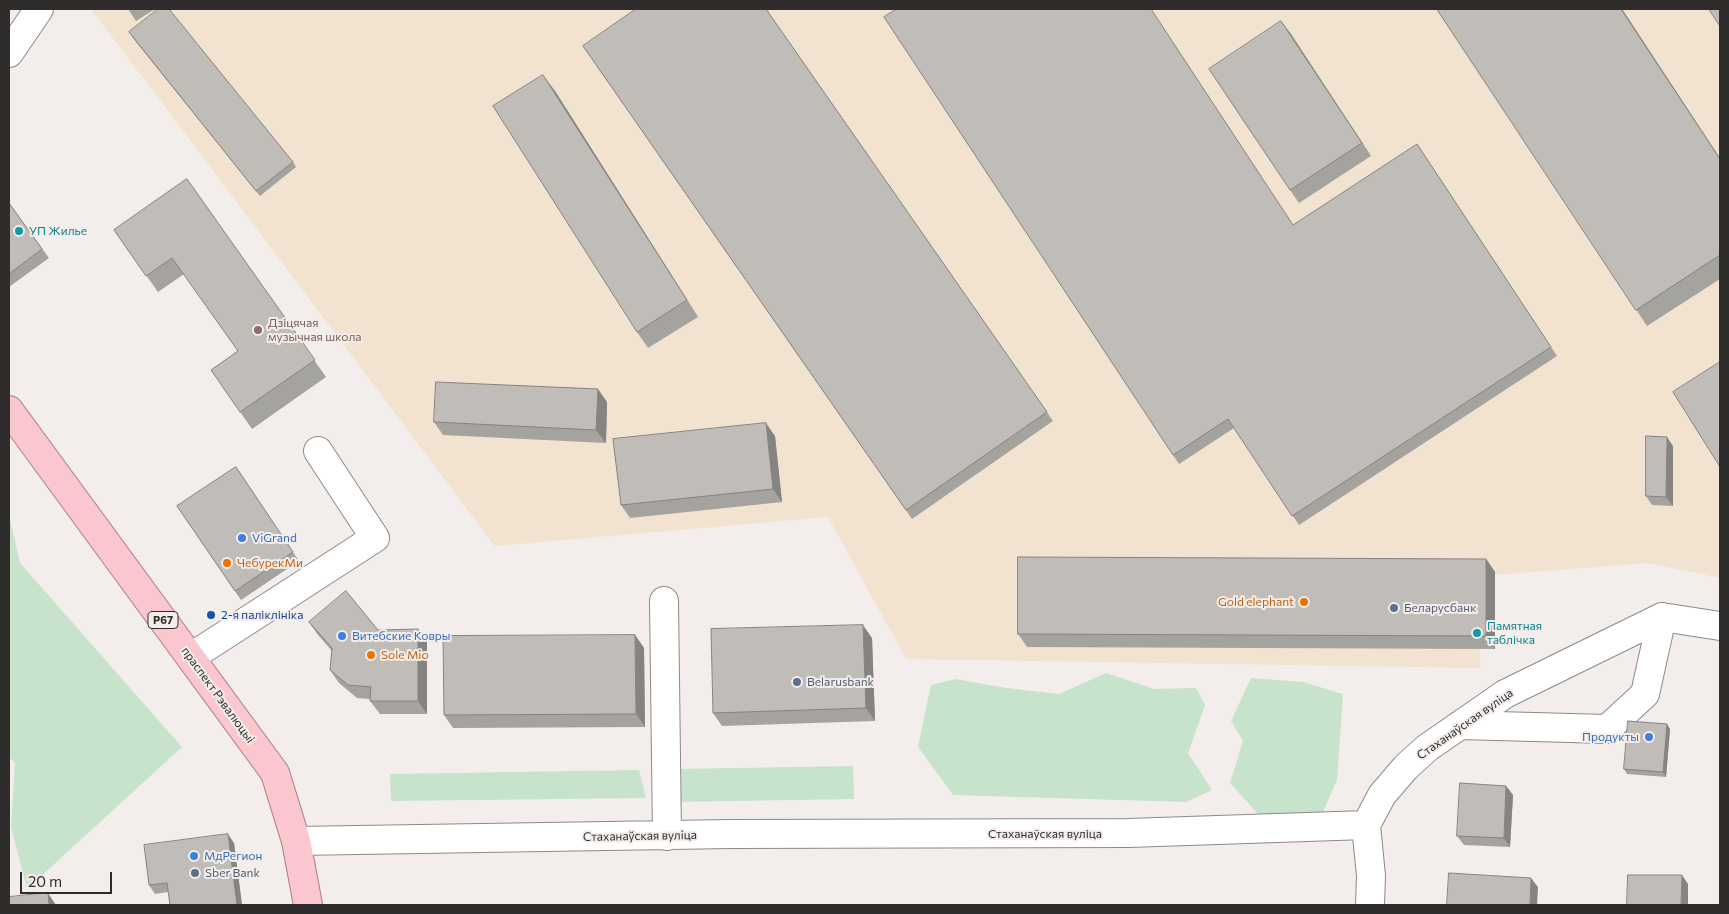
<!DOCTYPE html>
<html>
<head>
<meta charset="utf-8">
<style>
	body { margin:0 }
	#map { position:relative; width:1729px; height:914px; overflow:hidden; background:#f3eeeb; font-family:Commissioner,sans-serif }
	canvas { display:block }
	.frame { position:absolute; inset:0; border:10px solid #2f2d2c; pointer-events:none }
	.scale { position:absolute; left:20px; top:872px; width:92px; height:22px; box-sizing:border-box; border:2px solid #2f2d2c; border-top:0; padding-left:6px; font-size:15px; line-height:18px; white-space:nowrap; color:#2f2d2c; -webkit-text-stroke:4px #f3eeeb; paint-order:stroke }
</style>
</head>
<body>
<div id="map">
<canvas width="1729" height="914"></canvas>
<div class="frame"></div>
<div class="scale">20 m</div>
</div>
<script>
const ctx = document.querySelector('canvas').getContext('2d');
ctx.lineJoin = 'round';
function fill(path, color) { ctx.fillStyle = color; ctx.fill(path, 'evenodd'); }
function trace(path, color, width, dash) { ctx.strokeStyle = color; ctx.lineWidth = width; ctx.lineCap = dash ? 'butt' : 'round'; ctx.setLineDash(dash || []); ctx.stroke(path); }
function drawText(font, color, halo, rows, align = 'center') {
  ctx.font = font + ' Commissioner,sans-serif'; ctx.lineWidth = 4; ctx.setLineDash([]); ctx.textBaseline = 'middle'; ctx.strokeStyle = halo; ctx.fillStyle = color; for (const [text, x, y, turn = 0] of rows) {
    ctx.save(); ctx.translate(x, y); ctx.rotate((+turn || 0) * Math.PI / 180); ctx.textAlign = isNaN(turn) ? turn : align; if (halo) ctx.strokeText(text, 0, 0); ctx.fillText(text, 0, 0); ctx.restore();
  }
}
fill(new Path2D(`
	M91,9H1720V578L1648,563L1482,576L1480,668L906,659L828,517L495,546Z`), '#f2e2d0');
fill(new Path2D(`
	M9,515L20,563L182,747L27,889L11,827L15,763L9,757Z
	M1106,673L1154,689L1196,688L1205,705L1188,753L1212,790L1186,802L953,795L918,747L931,685L956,679L1006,688L1059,694Z
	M1251,678L1303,682L1343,694L1337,780L1321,816L1293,821L1258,814L1230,783L1243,741L1231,721Z
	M853,766L854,799L676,802L675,769Z
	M639,770L646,798L391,801L390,774Z`), '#c7e3cb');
const minor = new Path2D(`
	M9,53L39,9
	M664,601L667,836
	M191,657L375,538L318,451
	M1460,725L1607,729L1645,694L1662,617
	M1366,825L1382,795L1406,767L1427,748L1505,694L1662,617L1720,626
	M1366,825L1371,876L1370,905
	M296,841L731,834L1128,833L1366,825`);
const major = new Path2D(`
	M9,410L275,773L296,841L308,905`);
trace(minor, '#8e8987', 30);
trace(major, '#b0797f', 30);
trace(minor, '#fff', 28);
trace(major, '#f9c7cd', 28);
fill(new Path2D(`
	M128,9H155L136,21Z
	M766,9L1053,421L912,519L583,46Z
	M1437,9H1622L1720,158V279L1647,326Z
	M1281,21L1371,156L1299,203L1290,190Z
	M132,37L293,162L296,167L260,196Z
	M555,91L698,317L648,348L637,332Z
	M1423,153L1557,356L1299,525L1234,428L1179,464L1173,455L1293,225Z
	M187,179L326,377L252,429L211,370L238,351L184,274L158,292L114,230Z
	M9,203L49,258L9,287Z
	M607,402L606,443L443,435L434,422Z
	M775,436L782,502L630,518L621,505Z
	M1673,446V506L1652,505L1646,496Z
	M236,467L299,561L241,600L177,506Z
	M1486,559L1495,572V649L1027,647L1018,634Z
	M309,622L378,630L427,642V714H380L370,701V699L357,698L339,683L330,670L332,651L318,635Z
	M635,635L644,648L645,727L453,728L444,715Z
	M872,638L875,721L722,726L713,713Z
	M1670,729L1666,777L1627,774L1624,769Z
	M1506,786L1513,795L1510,847L1464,845L1457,836Z
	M234,843L242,905H170L168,892L155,894L149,885Z`), '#a5a39e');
fill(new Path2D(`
	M1621,9H1622L1720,159Z
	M1281,21L1291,34L1371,156L1362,143Z
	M543,75L555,91L698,317L687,300Z
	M598,389L607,402L606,443L596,430Z
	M766,423L775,436L782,502L773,489Z
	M1667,437L1673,446V506L1666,497Z
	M1486,559L1495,572V649L1486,636Z
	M863,625L872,638L875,721L866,708Z
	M418,629L427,642V714L418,701Z
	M635,635L644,648L645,727L636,714Z
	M1667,724L1670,729L1666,777L1663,772Z
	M1506,786L1513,795L1510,847L1504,838Z
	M228,834L234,843L242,905H237Z
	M1682,875L1688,884V905H1681Z
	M1531,878L1538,887L1537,905H1530Z
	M48,893L56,905H49Z`), '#868481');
const building = new Path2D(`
	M158,9H169L293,162L256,191L129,32Z
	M636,9H766L1047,412L906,510L583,46Z
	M897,9H1151L1293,225L1417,144L1551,347L1292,516L1228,419L1173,455L884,17Z
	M1437,9H1621L1720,159V255L1636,310Z
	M1709,9H1720V26Z
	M1281,21L1362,143L1290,190L1209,69Z
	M543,75L687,300L637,332L493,106Z
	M187,179L315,360L240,412L211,370L238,351L172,258L146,276L114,230Z
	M9,203L42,249L9,274Z
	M1720,362V467L1673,392Z
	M436,382L598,389L596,430L434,422Z
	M766,423L773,489L621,505L613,439Z
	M1646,436L1667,437L1666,497L1646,496Z
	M236,467L293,552L235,591L177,506Z
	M1018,557L1486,559V636L1018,634Z
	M346,591L378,630L418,629V701H370L371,687L348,685L330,670L332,648L309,622Z
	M863,625L866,708L713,713L711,629Z
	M635,635L636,714L444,715L443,636Z
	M1628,721L1667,724L1663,772L1624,769Z
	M1460,783L1506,786L1504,838L1457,836Z
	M228,834L237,905H170L167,883L149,885L144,845Z
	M1449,873L1531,878L1530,905H1447Z
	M1628,875H1682L1681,905H1627Z
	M48,893L49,905H9V897Z`);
fill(building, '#c0bdb8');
trace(building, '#868481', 1);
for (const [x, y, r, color] of [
	[19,231,5,"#0f9aa8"],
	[258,330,5,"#8d6e63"],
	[242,538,5,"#3f7fe0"],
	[227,563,5,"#e8710a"],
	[1304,602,5,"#e8710a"],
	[1394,608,5,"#5c6f8a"],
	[211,615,5,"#1a4fb4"],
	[1477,633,5,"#0f9aa8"],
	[342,636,5,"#3f7fe0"],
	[371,655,5,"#e8710a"],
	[797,682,5,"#5c6f8a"],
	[1649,737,5,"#3f7fe0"],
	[194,856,5,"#3f7fe0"],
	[195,873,5,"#5c6f8a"]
]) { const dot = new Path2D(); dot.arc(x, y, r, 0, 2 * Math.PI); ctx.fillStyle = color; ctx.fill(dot); trace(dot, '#f3eeeb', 2); }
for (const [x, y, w] of [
	[163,620,30]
]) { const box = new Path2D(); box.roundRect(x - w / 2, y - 8.5, w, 17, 4); ctx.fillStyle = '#f3eeeb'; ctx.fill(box); trace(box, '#2f2d2c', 1); }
drawText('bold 11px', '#2f2d2c', null, [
	["Р67",163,620]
]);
drawText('12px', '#0d838f', '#f3eeeb', [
	["УП Жилье",29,231],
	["Памятная",1487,626],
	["таблічка",1487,640]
], 'left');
drawText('12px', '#785e54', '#f3eeeb', [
	["Дзіцячая",268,323],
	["музычная школа",268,337]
], 'left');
drawText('12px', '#366cbe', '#f3eeeb', [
	["ViGrand",252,538],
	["Витебские Ковры",352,636],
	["Продукты",1639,737,"right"],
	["МдРегион",204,856]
], 'left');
drawText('12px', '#c56008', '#f3eeeb', [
	["ЧебурекМи",237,563],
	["Gold elephant",1294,602,"right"],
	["Sole Mio",381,655]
], 'left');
drawText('12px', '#4e5e75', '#f3eeeb', [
	["Беларусбанк",1404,608],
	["Belarusbank",807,682],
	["Sber Bank",205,873]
], 'left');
drawText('12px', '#164399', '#f3eeeb', [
	["2-я паліклініка",221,615]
], 'left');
drawText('12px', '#2f2d2c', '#f3eeeb', [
	["праспект Рэвалюцыі",218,695,54],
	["Стаханаўская вуліца",1465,724,-35],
	["Стаханаўская вуліца",1045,834],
	["Стаханаўская вуліца",640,836,-1]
]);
</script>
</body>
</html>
